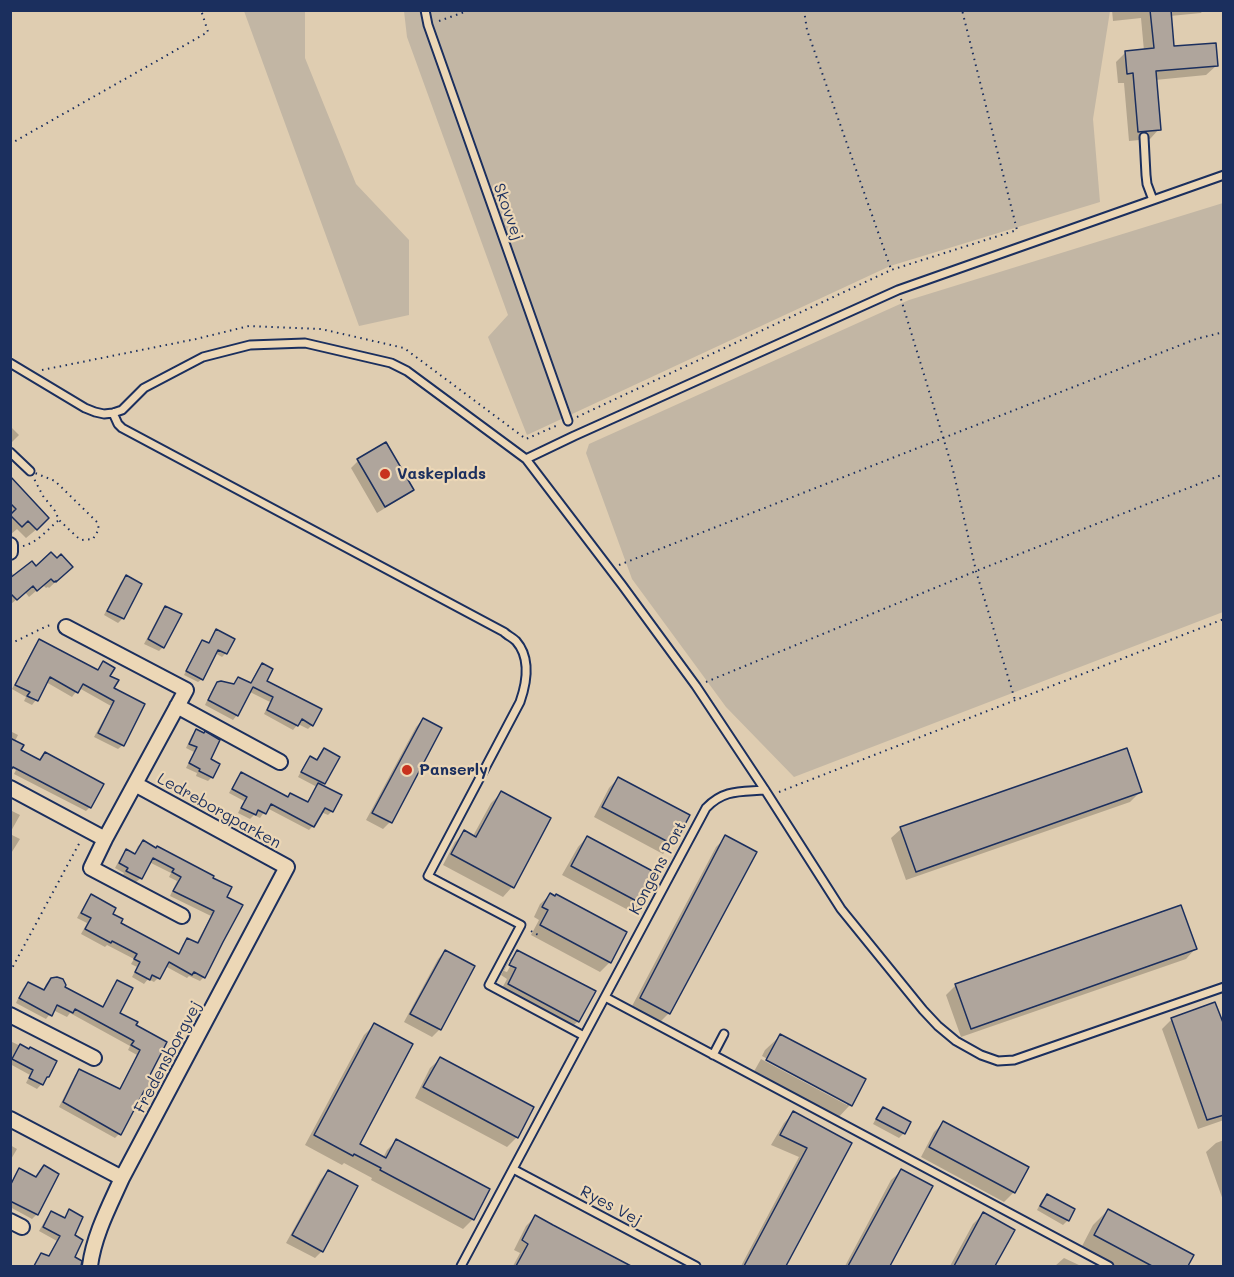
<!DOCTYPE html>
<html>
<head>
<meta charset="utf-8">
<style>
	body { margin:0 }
	#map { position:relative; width:1234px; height:1277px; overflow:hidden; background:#dfcdb1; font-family:Mali,sans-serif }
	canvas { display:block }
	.frame { position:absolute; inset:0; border:12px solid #1b2f5e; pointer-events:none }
</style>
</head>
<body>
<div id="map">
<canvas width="1234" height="1277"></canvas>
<div class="frame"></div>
</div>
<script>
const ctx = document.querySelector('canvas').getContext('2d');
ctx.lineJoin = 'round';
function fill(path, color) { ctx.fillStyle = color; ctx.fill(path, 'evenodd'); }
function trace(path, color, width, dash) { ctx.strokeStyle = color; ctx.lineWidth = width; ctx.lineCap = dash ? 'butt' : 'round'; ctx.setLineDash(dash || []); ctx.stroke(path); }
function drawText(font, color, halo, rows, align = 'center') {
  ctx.font = font + ' Mali,sans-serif'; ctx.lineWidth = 4.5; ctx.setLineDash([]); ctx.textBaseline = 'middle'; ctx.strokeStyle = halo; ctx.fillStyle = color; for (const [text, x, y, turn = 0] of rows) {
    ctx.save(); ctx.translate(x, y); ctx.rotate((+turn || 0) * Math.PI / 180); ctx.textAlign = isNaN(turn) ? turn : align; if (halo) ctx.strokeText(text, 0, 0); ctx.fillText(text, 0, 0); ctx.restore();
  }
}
fill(new Path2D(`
	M244,11H305V58L356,184L409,240V315L359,326Z
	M404,11H1110L1093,119L1100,202L890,266L527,435L488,337L508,315L407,37Z
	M1223,203V612L794,777L726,707L632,579L586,453L589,444L909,300Z`), '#c2b6a4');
fill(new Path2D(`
	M1112,10H1203L1201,13L1170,16L1173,48L1216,66L1206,75L1155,80L1159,129L1150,139L1129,141L1124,83H1118L1116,62L1126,52L1144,51L1141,18L1113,21Z
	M10,426L19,435L10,444Z
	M358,461L412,489L405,496L377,513L351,468Z
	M10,479L38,528L26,538L17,529L10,535Z
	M35,568L64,574L49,588L48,587L46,588L43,585L29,597L25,592L10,605V574L12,573L15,576Z
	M126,577L123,618L118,623L104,615L121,582Z
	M166,608L163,647L159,651L144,644L161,612Z
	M217,631L226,653L222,657L215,653L202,679L198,682L184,675L199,645L203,642L208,644Z
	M39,640L97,671L103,663L112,689L123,745L118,749L94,737L111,706L79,688L72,697L46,682L36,700L32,705L24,701L26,697L12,689L35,645Z
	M262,665L265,682L312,725L308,729L298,724L293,730L264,714L270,702L250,692L237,715L233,720L205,705L213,688L218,684L233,685L238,679L250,684L258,669Z
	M423,719L390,822L383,829L366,820L416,727Z
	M10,731L18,735L15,741L19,751L39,761L45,754L90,807L86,811L14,774L16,770L10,767Z
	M196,731L209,760L212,777L208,781L196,776L197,773L186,768L194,752L186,748L192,735Z
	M324,750L338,757L321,786L332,811L328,815L321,812L313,826L309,830L267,808L260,818L254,815L250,819L238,813L244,801L229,793L237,778L241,774L288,798L306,803L317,787L298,777L306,762L310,758L316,761Z
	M618,778L688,815L672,844L663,854L594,817L609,788Z
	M1140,792L1130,802L906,880L891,838L901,829Z
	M501,793L512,887L503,897L443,865L455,842L465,832L473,836L491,803Z
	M10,810L20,815L10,833Z
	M10,834L20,839L10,855Z
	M587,837L641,903L632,912L562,875L578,847Z
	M726,837L669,1013L659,1023L631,1008L716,847Z
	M143,842L230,888L204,977L200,981L189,976L187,978L165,966L158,978L154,982L148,979L144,984L132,977L137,967L131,964L134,959L107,945L105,947L81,934L87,923L77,918L87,900L91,896L119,924L178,955L183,944L188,940L196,944L211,916L170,896L177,881L169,877L171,873L149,862L141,878L136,882L123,875L124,873L115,868L122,855L127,851L134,855L138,846Z
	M550,895L610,962L600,972L531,935L539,920L534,917L540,904Z
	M1195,949L1186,959L961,1037L946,995L956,985Z
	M445,951L473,967L439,1030L432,1037L404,1022L438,959Z
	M517,952L578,1021L568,1031L499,994L507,979L501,975L508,962ZM509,961H513L507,972L504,971Z
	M51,979L63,987L102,1007L113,986L117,982V1014L134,1026L165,1042L147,1078L149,1090L145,1094L142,1093L119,1134L115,1138L59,1107L75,1075L80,1071L119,1090L137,1055L128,1050L130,1046L70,1013L67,1017L53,1010L46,1019L16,1003L23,988L28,983L43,991L46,984Z
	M1172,1019L1224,1029V1120L1198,1129L1162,1029Z
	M374,1025L358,1145L383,1158L387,1150L396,1141L473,1219L463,1229L371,1180L372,1178L344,1163L342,1165L305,1145L364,1035Z
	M780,1036L864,1080L850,1105L836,1120L752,1075L761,1059L847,1105V1102L762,1056L765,1050Z
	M10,1041L29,1050L48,1077L37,1089L26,1083L30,1075L10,1064Z
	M440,1059L517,1137L507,1147L415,1098L430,1068Z
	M883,1109L909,1123L904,1133L899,1138L873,1124L879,1113Z
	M793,1113L849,1143L784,1266H741L799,1157L771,1145L784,1123Z
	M944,1122L1014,1192L1004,1202L921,1157L934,1132Z
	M1224,1140V1203L1206,1152L1216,1143Z
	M10,1145L17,1149L10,1161Z
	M44,1167L37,1214L32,1219L10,1207V1184L15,1175L20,1170L35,1178Z
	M328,1171L322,1251L315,1258L286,1243L321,1179Z
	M901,1171L931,1187L889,1266H845L891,1180Z
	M1047,1196L1068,1220L1063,1225L1037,1210L1042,1200Z
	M1108,1210L1192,1255L1186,1266H1110L1080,1250L1093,1225Z
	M69,1211L73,1236L74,1257L69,1266H33L37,1259L42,1254L47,1258L57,1241L39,1231L47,1217L51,1213L63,1219Z
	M983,1214L1013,1230L994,1266H950L973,1224Z
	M536,1216L628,1266H513L520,1253L514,1250L526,1226Z
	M1064,1258L1081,1266H1055Z`), '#0003');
const building = new Path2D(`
	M1150,10H1171L1174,46L1216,43L1218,66L1156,71L1161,130L1138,132L1133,73L1127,74L1125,51L1154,48Z
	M386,442L414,490L385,507L357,459Z
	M10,476L49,518L37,530L28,521L22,527L10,515L16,509L10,503Z
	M51,552L57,558L61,554L73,567L56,582V581L54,582L51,579L37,591L33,586L17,600L10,593V578L32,561L36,566Z
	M126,575L142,584L124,619L107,611Z
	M165,606L182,614L164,648L148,639Z
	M216,629L235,639L227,654L218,650L203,680L186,671L202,640L209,643Z
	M39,639L98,670L103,661L115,668L110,676L119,680L114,688L145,704L124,746L98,733L114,701L83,684L78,693L50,677L38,701L27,696L30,692L15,685Z
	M262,663L273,669L267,681L322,709L313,726L302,719L298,726L267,710L273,697L253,687L238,716L208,700L217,682L221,681L234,684L238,677L251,683Z
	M423,718L442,728L392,823L372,813Z
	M196,729L204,733L205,731L220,740L211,759L220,764L213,778L199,771L200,769L189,763L197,747L189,744Z
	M10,738L24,745L21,750L40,760L45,752L104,784L91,808L13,767L10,771Z
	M324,748L340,757L325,784L301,772L310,756L317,760Z
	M1127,748L1142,792L916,872L900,827Z
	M241,772L288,797L290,793L308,802L318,783L342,795L333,812L325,808L314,827L271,804L266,814L258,810L256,815L241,808L247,797L232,789Z
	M618,777L690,815L674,845L602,807Z
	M501,791L551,818L514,888L451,854L464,830L476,837Z
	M725,835L757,852L670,1014L640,998Z
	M587,836L658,874L642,904L571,866Z
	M143,840L156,848L157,846L214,876L213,878L232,887L227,897L243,905L223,942L205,978L194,972L192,975L169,962L160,979L152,975L150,980L135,972L140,962L134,959L137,954L112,941L111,943L85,929L91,918L81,913L91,894L116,908L113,914L123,919L121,923L179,954L187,938L198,943L214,911L173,891L181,877L172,872L174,869L153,858L142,879L126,871L128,868L119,863L126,849L135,854Z
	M550,893L555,896L556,894L627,932L611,963L540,925L548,910L542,907Z
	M1181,905L1197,949L971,1029L955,984Z
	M445,950L475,966L441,1030L410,1014Z
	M517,950L596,991L579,1022L508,984L516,968L509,965Z
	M57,977L63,979L66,985L65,987L103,1007L117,980L133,988L120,1013L138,1022L136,1025L167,1042L149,1077L156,1081L150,1091L147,1089L145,1092L144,1091L121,1135L63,1102L79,1069L120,1089L140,1050L131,1045L134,1041L75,1009L73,1013L57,1005L52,1016L19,998L28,982L44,990L51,978Z
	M1215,1002L1224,1025V1115L1207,1120L1171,1018Z
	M374,1023L413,1044L360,1144L386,1158L396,1139L490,1189L474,1220L380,1170L381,1168L354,1154L353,1156L314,1135Z
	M780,1034L866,1079L852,1106L766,1060Z
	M20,1044L29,1049L30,1047L57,1061L49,1077H47L43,1085L29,1078L33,1070L12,1059Z
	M440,1057L534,1107L518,1138L423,1087Z
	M883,1107L911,1122L905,1134L876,1119Z
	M793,1111L852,1143L786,1266H744L807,1148L780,1135Z
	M943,1121L1029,1167L1015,1193L929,1147Z
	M44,1165L59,1174L38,1215L10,1201V1186L19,1168L36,1177Z
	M901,1169L933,1186L890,1266H848Z
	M328,1170L358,1186L323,1252L292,1235Z
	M1047,1194L1075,1209L1069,1221L1040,1206Z
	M69,1209L83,1217L75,1235L83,1240L75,1257L82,1261L81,1266H34L41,1253L49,1256L60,1236L43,1227L51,1211L65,1218Z
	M1108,1209L1194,1255L1188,1266H1152L1094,1235Z
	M983,1212L1015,1230L995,1266H954Z
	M535,1215L553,1225L631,1266H516L528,1244L522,1240Z`);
fill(building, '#afa59c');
trace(building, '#1b2f5e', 1.5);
const lane = new Path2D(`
	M425,10L428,25L568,421
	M1144,137L1146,175L1147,184L1153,200
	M10,363L85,408L95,412L104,414L113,413L122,410L144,388L203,357L250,345L305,343L391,363L407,371L526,459L622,585L696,686L765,790L841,909L923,1010L938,1026L956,1041L981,1055L998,1061L1014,1060L1224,987
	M113,413L118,424L122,428L504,632C507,635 513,638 516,641C531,658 527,682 520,702L428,876L521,925L489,985L584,1036
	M10,452L30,471
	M526,459L574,436L898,290L1224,175
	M605,997L1109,1266
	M713,1055L724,1034
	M513,1169L696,1266
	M461,1266L706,808C724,789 741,792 765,790`);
const street = new Path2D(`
	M10,545V552
	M177,706L280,762
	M10,788L105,839L186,690L66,627
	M105,839L91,868L182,916
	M10,1015L94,1058
	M10,1119L122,1178
	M10,1221L22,1227
	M90,1266C94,1235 109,1207 122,1178L287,867L135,784`);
trace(lane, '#1b2f5e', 11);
trace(street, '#1b2f5e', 18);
trace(new Path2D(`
	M804,10L807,30L891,269
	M439,21L470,10
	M10,144L208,32L201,10
	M901,299L953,470L976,571L1015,700
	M42,370L196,339L249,326L321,329L404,348L526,439L558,425
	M577,417L891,270L1017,230L962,10
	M30,471L55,481L97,522L99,529L93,539L82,540L77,537L59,520L55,511L43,496Z
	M23,546C37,543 48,529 59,520
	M619,565L1196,339L1224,332
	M10,644L47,626L51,625
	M706,682L976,571L1224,474
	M779,792L1224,619
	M531,931L538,935
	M10,972L81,840`), '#1b2f5e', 2, [1.5, 4.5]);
trace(lane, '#ecd7b6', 7);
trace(street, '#ecd7b6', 14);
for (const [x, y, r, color] of [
	[385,474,6,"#c8321e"],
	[407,770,6,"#c8321e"]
]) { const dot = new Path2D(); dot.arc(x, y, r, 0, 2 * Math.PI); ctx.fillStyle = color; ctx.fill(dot); trace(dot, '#ecd7b6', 2); }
drawText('16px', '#1b2f5e', '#ecd7b6', [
	["Skovvej",508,212,70],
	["Ledreborgparken",219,811,29],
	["Kongens Port",658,868,-62],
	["Fredensborgvej",168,1057,-62],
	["Ryes Vej",611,1206,28]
]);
drawText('bold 16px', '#1b2f5e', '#ecd7b6', [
	["Vaskeplads",397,474],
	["Panserly",419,770]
], 'left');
</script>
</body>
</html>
